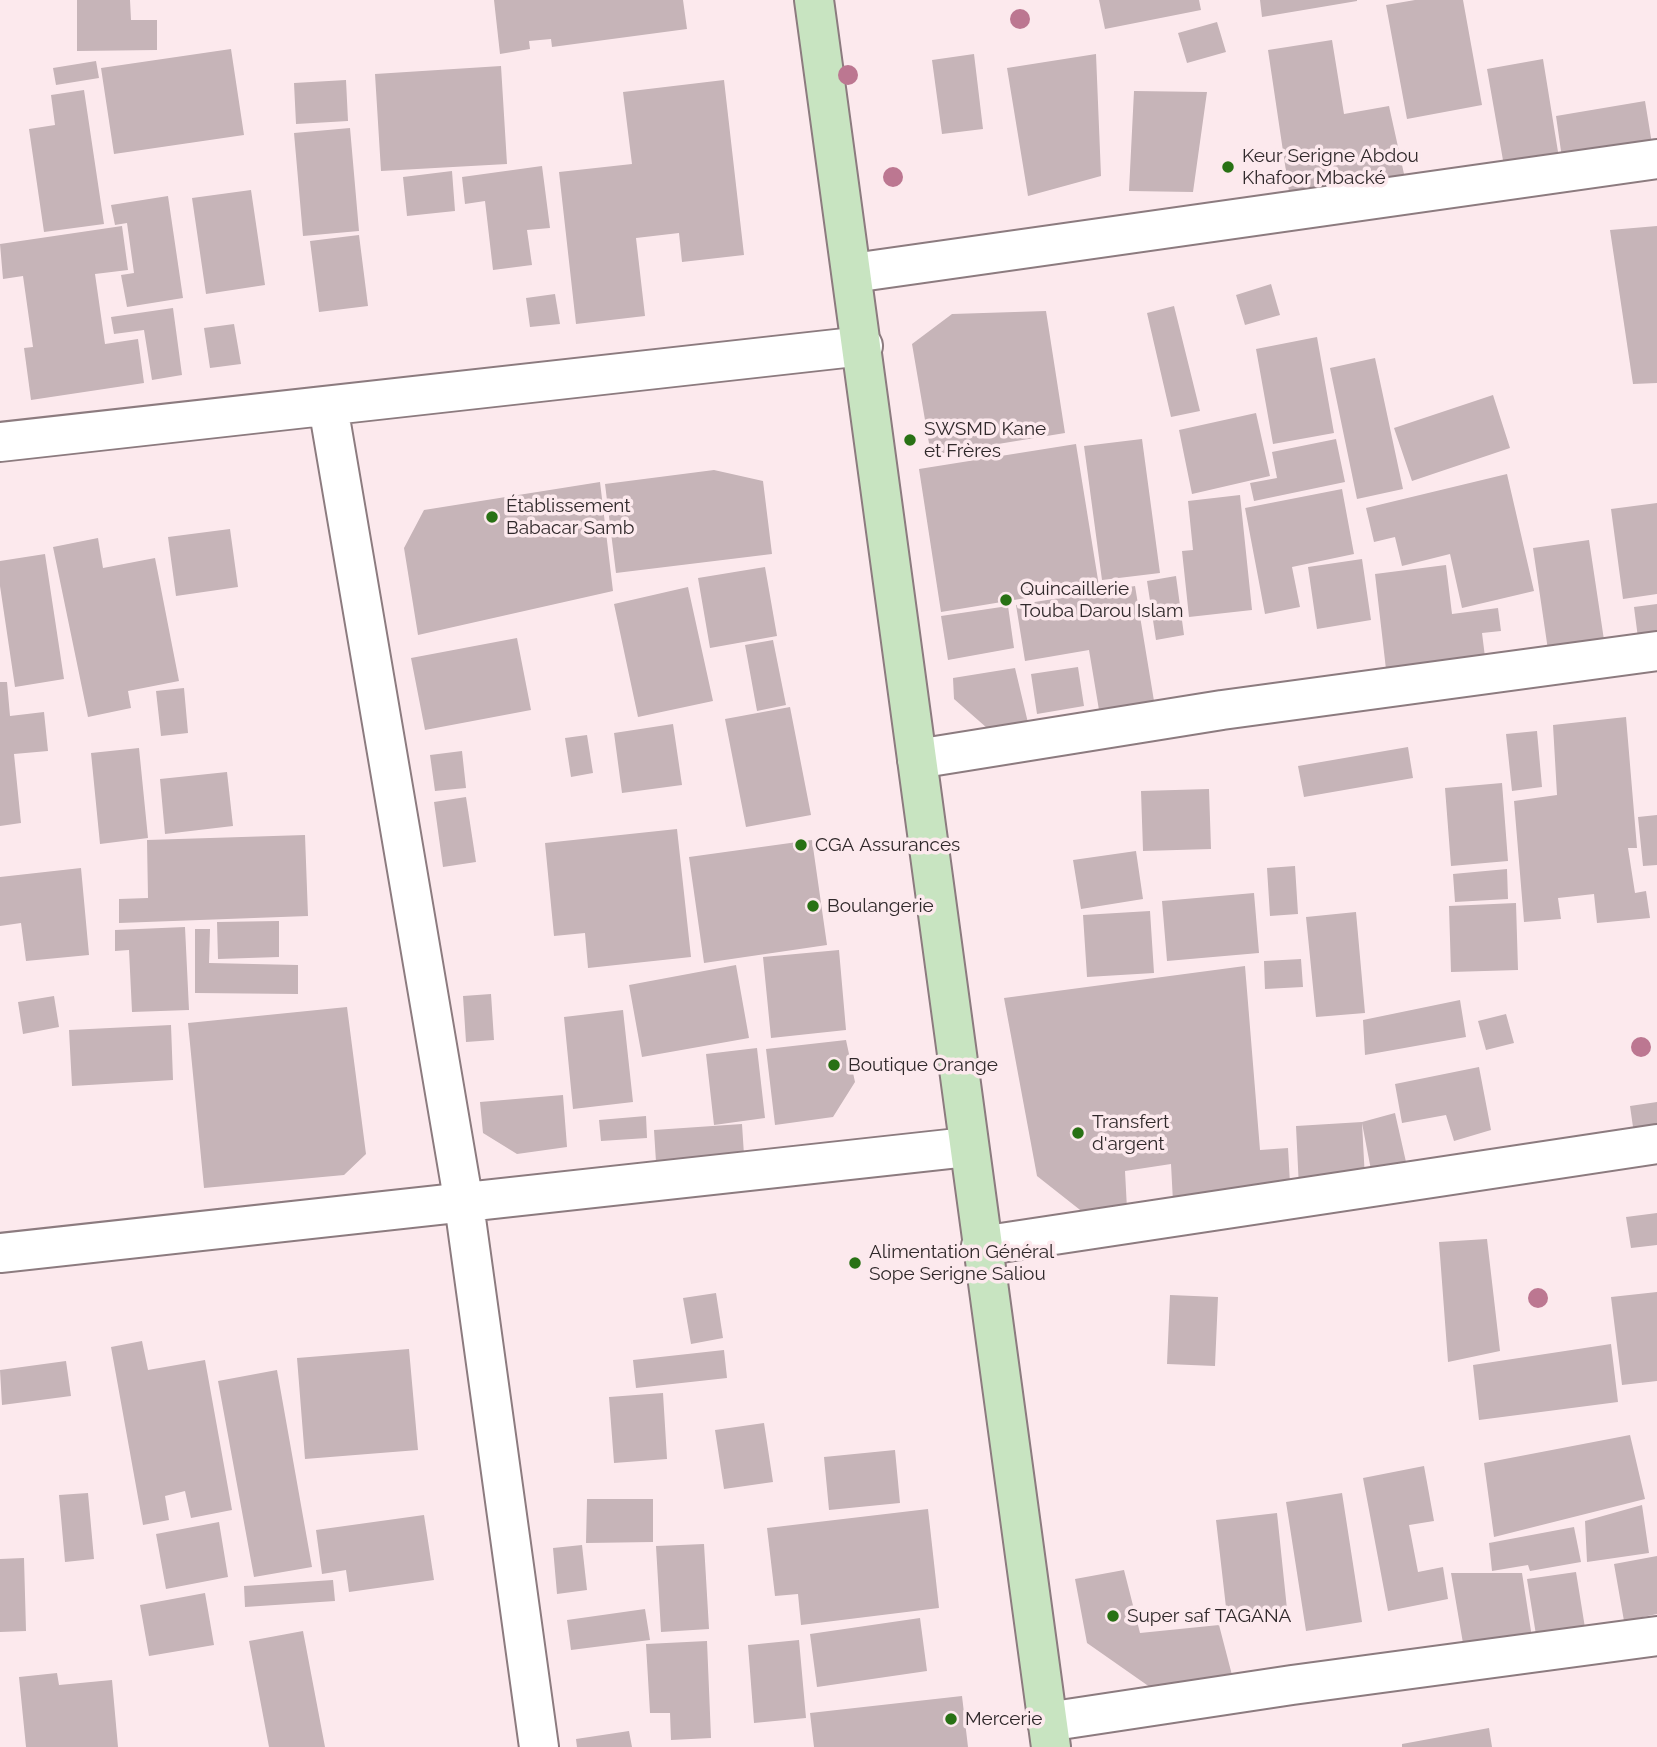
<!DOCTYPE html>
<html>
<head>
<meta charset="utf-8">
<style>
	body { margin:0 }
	canvas { display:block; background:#fce9ed }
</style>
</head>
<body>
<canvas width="1657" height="1747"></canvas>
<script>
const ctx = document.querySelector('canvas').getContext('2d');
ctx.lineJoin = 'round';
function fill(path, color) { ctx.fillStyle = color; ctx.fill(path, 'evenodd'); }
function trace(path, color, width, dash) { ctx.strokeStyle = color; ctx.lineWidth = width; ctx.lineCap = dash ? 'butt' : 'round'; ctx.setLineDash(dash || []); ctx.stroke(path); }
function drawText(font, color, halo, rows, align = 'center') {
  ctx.font = font + ' Raleway,sans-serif'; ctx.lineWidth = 7; ctx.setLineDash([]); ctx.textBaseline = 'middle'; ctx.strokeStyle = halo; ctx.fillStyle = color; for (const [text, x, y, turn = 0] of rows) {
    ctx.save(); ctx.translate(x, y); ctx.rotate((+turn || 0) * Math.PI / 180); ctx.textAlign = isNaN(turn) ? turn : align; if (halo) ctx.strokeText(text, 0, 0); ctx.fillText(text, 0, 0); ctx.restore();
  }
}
fill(new Path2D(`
	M77,0H130L131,20H157V50L77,51Z
	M494,0H683L687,29L552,47L551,39L529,41L530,49L500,54Z
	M1099,0H1199L1201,10L1105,29Z
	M1260,0H1357V1L1262,17Z
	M1415,0H1463L1482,105L1407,119L1386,5Z
	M1217,22L1226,52L1187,63L1178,33Z
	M1332,40L1344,114L1389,106L1406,183L1291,205L1268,50Z
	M231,49L244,135L114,154L101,68Z
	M974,54L983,129L942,134L932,60Z
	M1096,54L1101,176L1028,196L1007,68Z
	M1543,59L1559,158L1504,166L1487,69Z
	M96,61L99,78L56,85L53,68Z
	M501,66L507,164L381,171L375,74Z
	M346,80L348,121L296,124L294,83Z
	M724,80L744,255L682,262L679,233L636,238L645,316L576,324L559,172L632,164L623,92Z
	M84,90L104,224L44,232L29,129L55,125L51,95Z
	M1134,91L1207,92L1193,192L1129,191Z
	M1645,101L1653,150L1563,165L1556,116Z
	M350,128L359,231L303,236L294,133Z
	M542,166L550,228L527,230L532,265L493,270L485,201L465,204L462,177Z
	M452,171L455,211L407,216L403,177Z
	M251,190L265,285L206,294L192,198Z
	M168,196L183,298L127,307L121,275L134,273L127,223L115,225L111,205Z
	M122,226L128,270L95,274L105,344L138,339L144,383L31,400L24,348L33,347L23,276L3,279L0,244Z
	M1657,226V383L1633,384L1610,230Z
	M359,235L368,306L319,312L310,241Z
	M1271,284L1280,315L1245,325L1236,295Z
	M555,294L560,324L530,327L526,298Z
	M1174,306L1200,411L1171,417L1147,313Z
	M173,308L182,375L152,380L144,330L114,334L111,317Z
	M1046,311L1065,433L931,455L912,344L952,314Z
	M234,324L241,364L210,368L204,328Z
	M1317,337L1334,433L1273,444L1256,349Z
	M1375,358L1403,489L1357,499L1330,368Z
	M1493,395L1510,448L1412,481L1394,428Z
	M1256,413L1270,476L1192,494L1179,430Z
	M1142,439L1160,573L1102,580L1084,446Z
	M1336,439L1345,482L1254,501L1250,483L1277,478L1272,452Z
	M1076,444L1099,586L941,612L919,469Z
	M714,470L763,481L772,554L616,573L605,484Z
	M1507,474L1534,591L1462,608L1450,554L1402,566L1395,537L1374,542L1366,508Z
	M600,482L613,591L418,635L404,548L424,510Z
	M1342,489L1354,554L1292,567L1300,607L1265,614L1245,508Z
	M1240,495L1252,610L1189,617L1182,551L1193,550L1188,501Z
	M1657,503V594L1623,599L1611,509Z
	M230,529L238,587L176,596L168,537Z
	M98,538L103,568L155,558L179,681L128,691L131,708L88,717L53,547Z
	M1589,540L1604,640L1548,650L1533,548Z
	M45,554L64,679L15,687L0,586V561Z
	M1362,559L1371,620L1317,629L1308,567Z
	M1446,565L1452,614L1498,608L1501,631L1482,633L1486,665L1387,678L1375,574Z
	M765,567L777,636L710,648L698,578Z
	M1176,576L1184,635L1156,640L1147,581Z
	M1135,586L1154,701L1099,710L1089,650L1025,661L1016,605Z
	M688,587L713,701L638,717L614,604Z
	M1657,604V636L1638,638L1634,607Z
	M1008,606L1014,648L948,660L941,616Z
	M517,638L531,710L425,730L411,658Z
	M773,640L786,705L757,711L745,645Z
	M1078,667L1084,706L1037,714L1031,674Z
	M1015,668L1029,727L995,735L954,699L953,678Z
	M0,682H7L10,716L44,712L48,751L14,754L21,823L0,826Z
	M184,688L188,733L161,736L156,691Z
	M790,707L811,815L746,827L725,719Z
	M1626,717L1637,848H1628L1635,893L1646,891L1650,918L1597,923L1594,894L1558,898L1561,919L1524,922L1514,801L1557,795L1553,725Z
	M673,724L682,785L622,793L614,733Z
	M1537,731L1542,787L1512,791L1506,734Z
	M587,735L593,773L571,777L565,738Z
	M1408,747L1413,778L1304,797L1298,766Z
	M139,748L148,838L100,844L91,753Z
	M462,751L466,788L435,791L430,755Z
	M227,772L233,826L165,834L160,779Z
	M1502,783L1508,861L1451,866L1445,788Z
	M1209,789L1211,849L1143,851L1141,791Z
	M466,797L476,862L443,867L434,802Z
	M1657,815V865L1643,866L1638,817Z
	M677,829L691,957L588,968L585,933L554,936L545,843Z
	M305,835L308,916L119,923V899L148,898L147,840Z
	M812,840L827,945L704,963L689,857Z
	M1136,851L1143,899L1081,909L1073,860Z
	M1295,866L1298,914L1270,916L1267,868Z
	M81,868L89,955L26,961L21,923L0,926V877Z
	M1507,869L1508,899L1455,902L1453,874Z
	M1254,893L1259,953L1167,961L1162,901Z
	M1516,903L1518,970L1451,972L1449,906Z
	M1150,911L1154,973L1087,977L1083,915Z
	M1356,912L1365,1013L1316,1017L1306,917Z
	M279,921V957L218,959L217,922Z
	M185,927L189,1010L132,1012L129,950L115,951V930Z
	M195,929H210L209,963L298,965V994L195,993Z
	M839,950L846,1030L771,1038L763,957Z
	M1301,959L1303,987L1265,989L1264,961Z
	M736,965L749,1038L642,1057L629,985Z
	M1245,966L1260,1150L1288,1148L1290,1184L1173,1202L1171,1164L1125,1171L1127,1209L1089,1217L1037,1176L1004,998Z
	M491,994L494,1040L466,1042L463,996Z
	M54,996L59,1027L23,1034L18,1002Z
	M1460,1000L1466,1037L1365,1055L1363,1020Z
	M347,1007L366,1154L344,1175L204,1188L188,1023Z
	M623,1010L633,1102L573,1109L564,1017Z
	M1506,1014L1514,1043L1486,1050L1478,1021Z
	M171,1025L173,1080L72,1086L69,1030Z
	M846,1040L855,1082L833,1117L775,1125L766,1049Z
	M757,1048L765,1118L714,1125L706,1054Z
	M1479,1067L1491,1130L1454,1141L1446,1115L1402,1123L1395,1084Z
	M563,1095L567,1147L517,1154L483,1133L480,1102Z
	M1657,1102V1131L1634,1134L1630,1106Z
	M1395,1113L1406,1162L1371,1170L1362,1123L1365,1179L1299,1188L1296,1126L1362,1122Z
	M646,1116L647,1138L601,1141L599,1120Z
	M742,1124L744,1155L656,1162L654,1130Z
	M1657,1213V1245L1631,1248L1626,1217Z
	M1487,1239L1500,1351L1448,1362L1439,1242Z
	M1657,1292V1381L1622,1385L1611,1297Z
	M716,1293L723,1338L691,1344L683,1298Z
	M1170,1295L1218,1297L1215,1366L1167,1364Z
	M142,1341L148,1370L205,1360L232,1510L191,1518L185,1491L165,1496L169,1520L143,1525L111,1347Z
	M1611,1344L1618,1402L1479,1420L1473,1365Z
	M409,1349L418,1450L305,1459L297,1358Z
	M724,1350L727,1378L636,1388L633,1360Z
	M66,1361L71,1396L2,1405L0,1370Z
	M277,1370L312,1567L254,1577L218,1381Z
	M663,1393L667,1459L614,1463L609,1397Z
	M764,1423L773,1482L724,1489L715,1430Z
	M1630,1435L1645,1499L1494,1537L1484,1463Z
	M895,1450L900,1503L829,1510L824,1457Z
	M1424,1466L1434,1521L1409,1525L1418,1572L1443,1567L1448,1599L1388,1611L1363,1478Z
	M88,1493L94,1559L65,1562L59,1495Z
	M1342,1493L1362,1622L1306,1631L1286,1502Z
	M587,1499H653V1542L586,1543Z
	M1642,1505L1649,1553L1587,1562L1585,1521Z
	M928,1509L939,1608L801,1625L798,1594L775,1596L767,1528Z
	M1277,1513L1287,1609L1227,1616L1216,1520Z
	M424,1515L434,1580L349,1592L346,1570L322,1574L316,1530Z
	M219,1522L228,1577L166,1589L156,1534Z
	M1574,1527L1581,1562L1530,1571L1528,1565L1492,1571L1489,1543Z
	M704,1544L709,1629L661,1632L656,1546Z
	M582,1545L587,1590L557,1594L553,1548Z
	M1657,1556V1614L1624,1621L1614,1564Z
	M24,1558L26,1631L0,1632V1559Z
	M1124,1570L1140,1633L1219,1625L1232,1675L1157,1692L1087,1643L1075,1579Z
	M1576,1572L1586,1634L1537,1641L1527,1579Z
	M1451,1573H1522L1533,1644L1465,1655Z
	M333,1580L335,1601L245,1607L244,1586Z
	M205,1593L214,1645L149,1656L140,1605Z
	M645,1609L650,1640L571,1650L567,1620Z
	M920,1618L927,1671L817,1687L810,1634Z
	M303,1631L325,1747H269L249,1641Z
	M799,1640L806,1718L754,1723L748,1645Z
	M707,1641L711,1738L671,1740L670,1713H650L646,1644Z
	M57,1673L59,1685L112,1680L118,1747H26L19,1677Z
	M962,1696L968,1747H814L810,1713Z
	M1489,1728L1492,1747H1402V1744Z
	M629,1731L632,1747H577L576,1739Z`), '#c6b4b8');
const street = new Path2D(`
	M853,273L1657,159
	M328,406L464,1204L539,1747
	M0,442L863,346
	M917,759L1222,710L1657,651
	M981,1246L1657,1144
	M0,1253L967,1147
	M1047,1722L1292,1685L1657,1636`);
const secondary = new Path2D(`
	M814,0L1051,1747`);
trace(street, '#8c7b7f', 42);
trace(secondary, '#8c7b7f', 42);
trace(street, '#fff', 38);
trace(secondary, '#c8e4c1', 38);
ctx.fillStyle = '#bc7791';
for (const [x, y] of [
	[1020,19],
	[848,75],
	[893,177],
	[1641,1047],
	[1538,1298]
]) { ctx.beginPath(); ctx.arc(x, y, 10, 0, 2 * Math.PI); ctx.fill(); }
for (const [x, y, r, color] of [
	[1228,167,7,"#287114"],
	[910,440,7,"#287114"],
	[492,517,7,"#287114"],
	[1006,600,7,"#287114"],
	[801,845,7,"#287114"],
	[813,906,7,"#287114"],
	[834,1065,7,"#287114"],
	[1078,1133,7,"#287114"],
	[855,1263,7,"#287114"],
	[1113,1616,7,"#287114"],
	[951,1719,7,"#287114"]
]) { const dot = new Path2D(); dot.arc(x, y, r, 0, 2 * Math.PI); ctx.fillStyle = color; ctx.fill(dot); trace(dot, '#fce9ed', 2.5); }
drawText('19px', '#30292b', '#fce9ed', [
	["Keur Serigne Abdou",1242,156],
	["Khafoor Mbacké",1242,178],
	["SWSMD Kane",924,429],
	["et Frères",924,451],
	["Établissement",506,506],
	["Babacar Samb",506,528],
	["Quincaillerie",1020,589],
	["Touba Darou Islam",1020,611],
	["CGA Assurances",815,845],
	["Boulangerie",827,906],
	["Boutique Orange",848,1065],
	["Transfert",1092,1122],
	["d'argent",1092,1144],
	["Alimentation Général",869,1252],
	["Sope Serigne Saliou",869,1274],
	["Super saf TAGANA",1127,1616],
	["Mercerie",965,1719]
], 'left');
</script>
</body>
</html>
